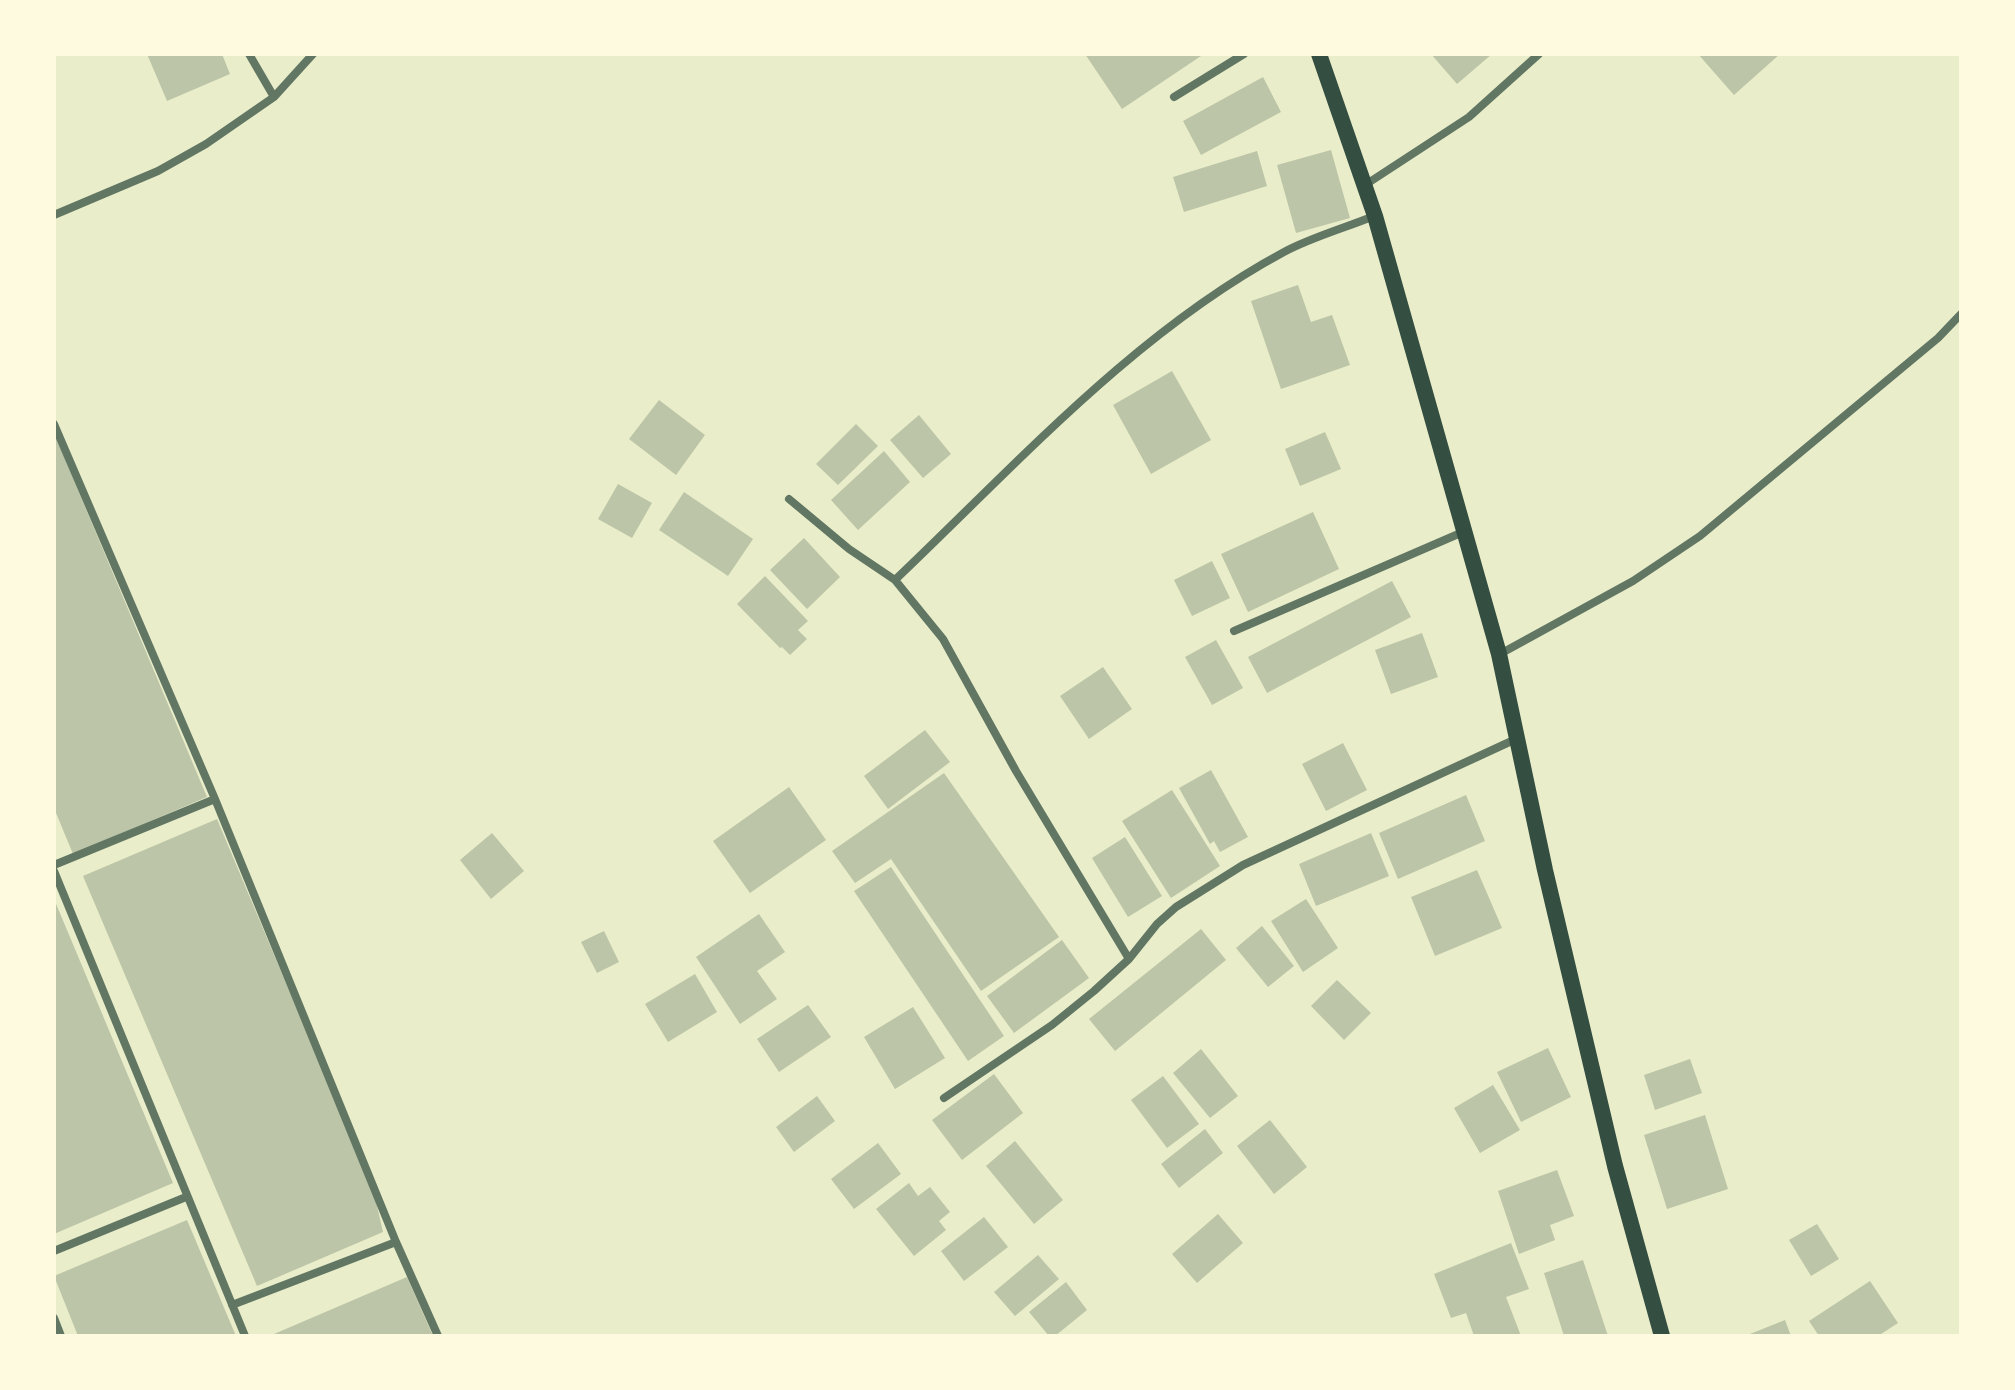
<!DOCTYPE html>
<html>
<head>
<meta charset="utf-8">
<style>
	body { margin:0 }
	#map { position:relative; width:2015px; height:1390px; overflow:hidden; background:#e9edc9; font-family:"PT Serif",serif }
	canvas { display:block }
	.frame { position:absolute; inset:0; border:56px solid #fefae0; pointer-events:none }
</style>
</head>
<body>
<div id="map">
<canvas width="2015" height="1390"></canvas>
<div class="frame"></div>
</div>
<script>
const ctx = document.querySelector('canvas').getContext('2d');
ctx.lineJoin = 'round';
function fill(path, color) { ctx.fillStyle = color; ctx.fill(path, 'evenodd'); }
function trace(path, color, width, dash) { ctx.strokeStyle = color; ctx.lineWidth = width; ctx.lineCap = dash ? 'butt' : 'round'; ctx.setLineDash(dash || []); ctx.stroke(path); }
fill(new Path2D(`
	M147,54H222L230,74L167,101Z
	M1085,54H1204L1122,109Z
	M1431,54H1492L1457,84Z
	M1698,54H1780L1734,95Z
	M1263,77L1281,112L1201,155L1183,121Z
	M1331,150L1350,218L1296,233L1277,165Z
	M1257,151L1267,186L1184,212L1173,177Z
	M1298,285L1311,322L1332,315L1350,365L1281,389L1251,301Z
	M1172,371L1211,440L1151,474L1113,405Z
	M659,400L705,435L676,475L629,439Z
	M919,415L951,454L923,478L890,440Z
	M856,424L878,446L838,485L816,464Z
	M1325,432L1341,469L1300,486L1285,449Z
	M54,433L207,797L73,854L54,808Z
	M884,451L910,482L858,530L831,500Z
	M618,484L652,503L632,538L598,519Z
	M684,492L753,539L728,576L659,530Z
	M1313,512L1339,569L1248,612L1221,554Z
	M804,538L840,577L807,609L770,570Z
	M1212,561L1230,598L1192,616L1174,580Z
	M765,576L808,621L798,630L807,639L790,655L782,647L780,648L737,604Z
	M1392,581L1411,617L1267,693L1248,657Z
	M1422,633L1438,677L1391,694L1375,650Z
	M1216,640L1243,688L1212,705L1185,657Z
	M1103,667L1132,709L1089,739L1060,696Z
	M925,730L950,762L888,809L864,776Z
	M1343,743L1367,790L1326,811L1302,764Z
	M1211,770L1248,837L1220,852L1214,841L1210,844L1179,788Z
	M944,773L1059,937L981,991L891,859L855,883L832,851Z
	M789,787L826,840L750,893L713,841Z
	M1172,790L1220,866L1171,898L1122,821Z
	M1466,795L1485,841L1398,879L1379,833Z
	M217,819L374,1193L383,1232L257,1286L83,876Z
	M492,833L524,871L491,899L460,860Z
	M1371,833L1389,876L1316,906L1299,864Z
	M1125,837L1162,896L1128,917L1092,858Z
	M891,867L1004,1036L968,1061L854,891Z
	M1477,870L1502,928L1435,956L1411,897Z
	M54,899L173,1183L54,1234Z
	M1306,899L1338,948L1303,972L1271,921Z
	M759,914L785,952L757,971L777,999L740,1024L696,957Z
	M1262,926L1294,966L1268,987L1236,948Z
	M1201,929L1226,960L1115,1051L1089,1019Z
	M604,931L619,962L597,973L581,942Z
	M1062,940L1089,978L1014,1033L987,996Z
	M695,974L717,1012L668,1042L645,1004Z
	M1337,980L1371,1013L1344,1040L1311,1006Z
	M808,1005L831,1037L779,1072L757,1039Z
	M913,1007L945,1058L895,1089L864,1037Z
	M1548,1048L1571,1097L1521,1122L1497,1072Z
	M1201,1049L1238,1096L1210,1118L1173,1073Z
	M1690,1059L1702,1093L1655,1110L1644,1075Z
	M994,1074L1023,1113L962,1160L932,1120Z
	M1163,1076L1199,1124L1167,1148L1131,1100Z
	M1493,1085L1520,1130L1480,1153L1454,1108Z
	M817,1096L835,1121L794,1152L776,1127Z
	M1705,1115L1728,1189L1667,1209L1644,1135Z
	M1270,1120L1307,1167L1274,1194L1237,1146Z
	M1205,1129L1223,1153L1179,1188L1161,1164Z
	M1015,1141L1063,1200L1034,1224L986,1166Z
	M878,1143L901,1174L854,1209L831,1179Z
	M1557,1170L1574,1216L1550,1225L1555,1240L1519,1254L1498,1191Z
	M909,1183L918,1196L930,1187L950,1212L939,1221L946,1230L914,1256L876,1209Z
	M1218,1214L1243,1243L1197,1283L1172,1254Z
	M984,1217L1008,1247L964,1281L941,1251Z
	M187,1220L236,1336H78L54,1276Z
	M1817,1224L1839,1259L1811,1276L1789,1240Z
	M1511,1243L1529,1289L1506,1297L1521,1336H1474L1466,1313L1451,1318L1434,1274Z
	M1038,1255L1059,1279L1015,1316L994,1292Z
	M1583,1260L1608,1336H1564L1544,1273Z
	M407,1277L433,1336H275L274,1334Z
	M1870,1281L1898,1323L1878,1336H1819L1809,1321Z
	M1066,1282L1087,1310L1055,1336H1049L1029,1312Z
	M1785,1320L1791,1336H1745Z`), '#bcc5a7');
trace(new Path2D(`
	M249,54L274,97
	M1174,97L1244,54
	M1365,185L1469,117L1539,54
	M54,215L158,171L206,144L274,97L313,54
	M54,424L215,799L396,1242L438,1336
	M789,499L849,549L895,580L943,639L1016,771L1129,959
	M895,580C1017,464 1135,332 1284,252C1312,237 1345,228 1374,216
	M1234,631L1463,532
	M1500,654L1633,581L1700,536L1938,338L1961,314
	M54,865L215,799
	M54,871L245,1336
	M944,1098L1052,1025L1094,991L1129,959L1157,924L1176,907L1243,865L1516,739
	M54,1251L186,1197
	M232,1305L396,1242
	M54,1318L61,1336`), '#617663', 8);
trace(new Path2D(`
	M1319,54L1375,216L1499,654L1545,870L1615,1166L1662,1336`), '#344e41', 16);
</script>
</body>
</html>
